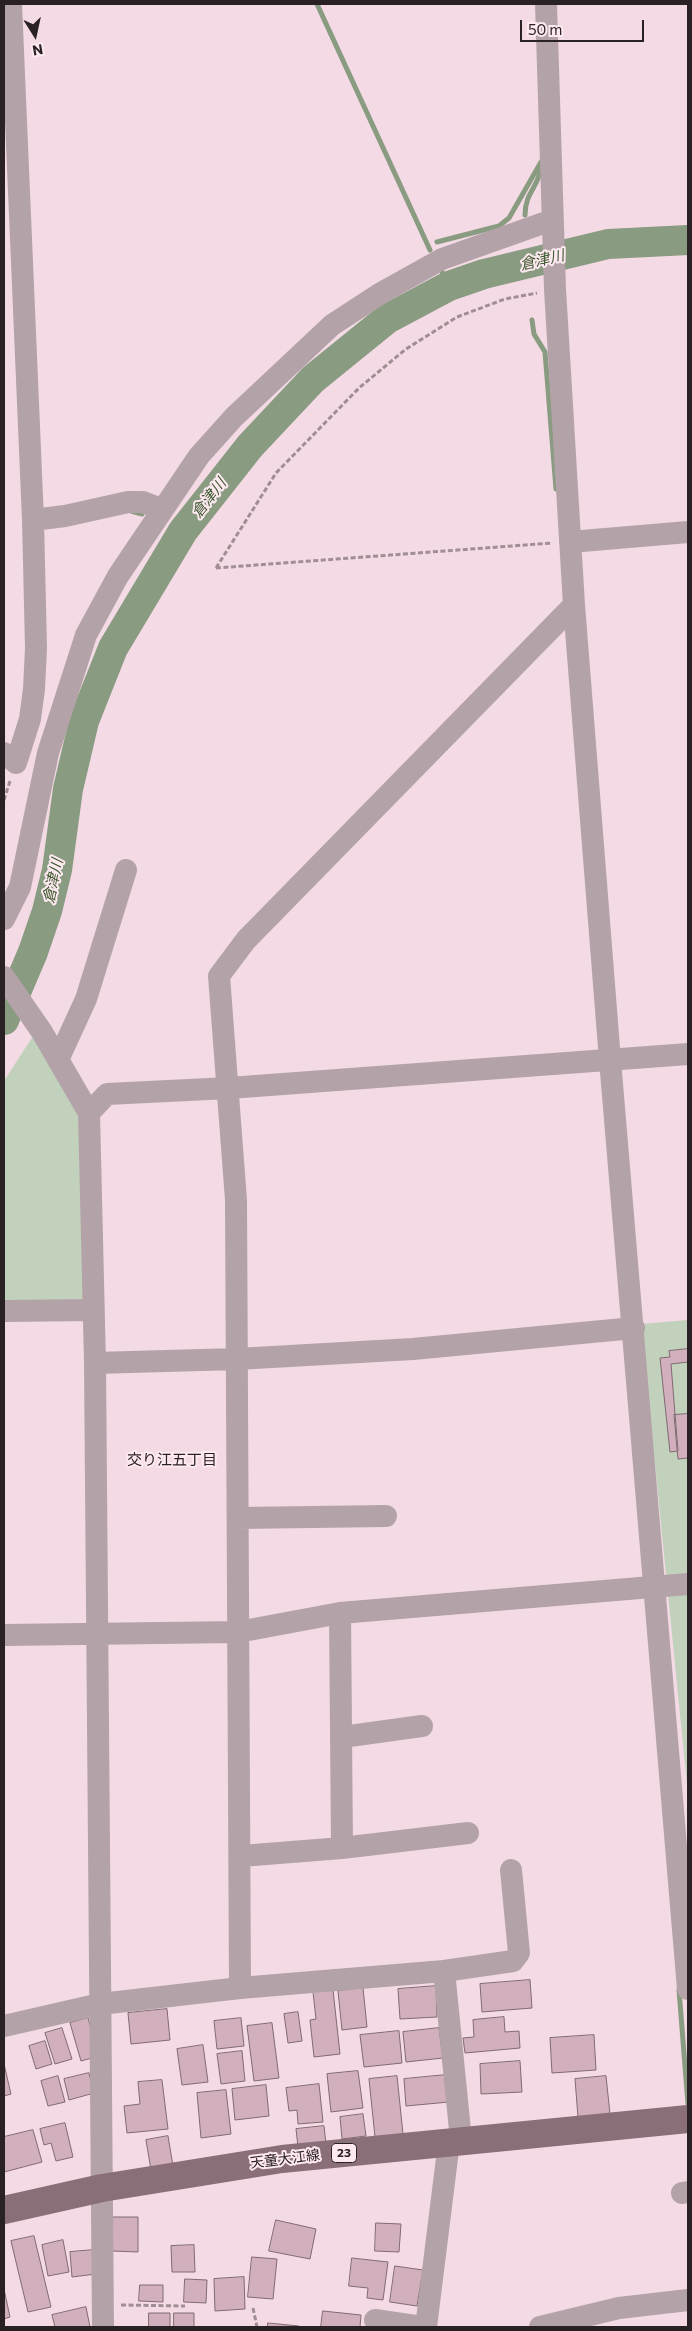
<!DOCTYPE html>
<html>
<head>
<meta charset="utf-8">
<style>
	body { margin:0 }
	#map { position:relative; width:692px; height:2331px; overflow:hidden; background:#f4dae4; font-family:Commissioner,sans-serif }
	canvas { display:block }
	.frame { position:absolute; inset:0; border:5px solid #2a2124; pointer-events:none }
	.north { position:absolute; left:10px; top:10px; width:50px; height:50px; -webkit-text-stroke:4px #fee9f1; paint-order:stroke; rotate:170deg; font-size:14px; font-weight:700; line-height:20px; text-align:center; color:#2a2124 }
	.north::after { content:''; display:block; margin:auto; width:18px; height:22px; background:#2a2124; clip-path:polygon(50% 0,100% 100%,50% 72%,0 100%) }
	.scale { position:absolute; left:520px; top:20px; width:124px; height:22px; box-sizing:border-box; border:2px solid #2a2124; border-top:0; padding-left:6px; font-size:15px; line-height:18px; white-space:nowrap; color:#2a2124; -webkit-text-stroke:4px #fee9f1; paint-order:stroke }
</style>
</head>
<body>
<div id="map">
<canvas width="692" height="2331"></canvas>
<div class="frame"></div>
<div class="north">N</div>
<div class="scale">50 m</div>
</div>
<script>
const ctx = document.querySelector('canvas').getContext('2d');
ctx.lineJoin = 'round';
function fill(path, color) { ctx.fillStyle = color; ctx.fill(path, 'evenodd'); }
function trace(path, color, width, dash) { ctx.strokeStyle = color; ctx.lineWidth = width; ctx.lineCap = dash ? 'butt' : 'round'; ctx.setLineDash(dash || []); ctx.stroke(path); }
function drawText(font, color, halo, rows, align = 'center') {
  ctx.font = font + ' Commissioner,"Noto Sans JP",sans-serif'; ctx.lineWidth = 4; ctx.setLineDash([]); ctx.textBaseline = 'middle'; ctx.strokeStyle = halo; ctx.fillStyle = color; for (const [text, x, y, turn = 0] of rows) {
    ctx.save(); ctx.translate(x, y); ctx.rotate((+turn || 0) * Math.PI / 180); ctx.textAlign = isNaN(turn) ? turn : align; if (halo) ctx.strokeText(text, 0, 0); ctx.fillText(text, 0, 0); ctx.restore();
  }
}
fill(new Path2D(`
	M33,1036L83,1117L86,1303L4,1304V1081Z
	M688,1320V1794L641,1324Z`), '#c2d1bc');
trace(new Path2D(`
	M317,4L430,250
	M525,215C525,192 539,187 541,167
	M437,242L499,226L509,218L541,162
	M440,268L449,286
	M532,320L534,334L545,352L556,489
	M131,511L142,514
	M679,1990L688,2104`), '#899b81', 5);
trace(new Path2D(`
	M4,1020L33,952L47,911L57,870L68,789L84,721L113,648L183,531L250,446L313,379L387,319L449,286L484,274L608,244L688,240`), '#899b81', 30);
const building = new Path2D(`
	M688,1349V1362L671,1364L678,1451L670,1452L660,1358L670,1357L669,1351Z
	M688,1414V1458L678,1459L674,1415Z
	M530,1980L532,2008L482,2012L480,1984Z
	M436,1986L437,2017L400,2019L398,1989Z
	M363,1988L367,2027L342,2030L338,1991Z
	M333,1990L340,2054L314,2057L310,2020L316,2019L313,1992Z
	M167,2009L170,2040L131,2044L128,2013Z
	M298,2012L302,2041L288,2043L284,2014Z
	M504,2017L505,2032L519,2031L520,2048L465,2053L463,2038L474,2037L473,2020Z
	M88,2018L99,2056L81,2061L70,2023Z
	M241,2018L244,2046L217,2049L214,2021Z
	M272,2023L279,2078L254,2081L247,2026Z
	M62,2028L72,2059L55,2064L45,2033Z
	M439,2028L443,2058L406,2062L403,2032Z
	M399,2031L402,2063L364,2067L360,2035Z
	M594,2035L596,2070L552,2073L550,2038Z
	M45,2041L52,2064L36,2069L29,2046Z
	M203,2045L208,2082L182,2085L177,2049Z
	M242,2051L245,2081L221,2084L217,2054Z
	M520,2061L522,2092L481,2094L480,2064Z
	M4,2064L11,2094L4,2096Z
	M358,2071L363,2108L331,2112L327,2074Z
	M89,2073L94,2093L69,2100L64,2079Z
	M446,2075L449,2102L406,2106L404,2079Z
	M58,2076L65,2102L48,2106L41,2081Z
	M397,2076L403,2134L375,2137L369,2079Z
	M606,2076L610,2114L578,2117L575,2079Z
	M162,2080L168,2129L127,2133L124,2106L140,2104L138,2082Z
	M319,2084L323,2122L298,2124L297,2110L289,2111L286,2088Z
	M266,2085L269,2116L235,2120L232,2089Z
	M226,2090L231,2134L201,2138L197,2093Z
	M363,2114L366,2136L342,2139L340,2117Z
	M65,2123L73,2157L56,2161L51,2143L44,2145L40,2129Z
	M324,2126L326,2144L298,2147L296,2129Z
	M33,2130L42,2162L4,2172V2137Z
	M168,2136L173,2166L151,2170L146,2140Z
	M112,2217H138V2252L112,2251Z
	M276,2220L316,2229L310,2259L269,2251Z
	M376,2223L401,2224L399,2252L375,2251Z
	M34,2236L51,2307L28,2312L11,2241Z
	M63,2240L69,2272L48,2276L42,2245Z
	M194,2245L195,2272H172L171,2246Z
	M94,2250L96,2274L72,2277L70,2252Z
	M252,2257L277,2259L273,2299L248,2297Z
	M352,2258L388,2262L383,2300L367,2298L368,2288L349,2286Z
	M395,2266L423,2270L417,2306L390,2302Z
	M244,2277L245,2309L215,2311L214,2279Z
	M185,2279L207,2280L206,2303L184,2302Z
	M140,2285H163V2302L139,2301Z
	M4,2289L10,2317L4,2319Z
	M86,2307L90,2327H55L52,2315Z
	M323,2311L361,2315L360,2327H321Z
	M149,2313H170V2327H149Z
	M174,2313H194V2327H174Z
	M268,2323L299,2326V2327H268Z`);
fill(building, '#d2afbc');
trace(building, '#806a72', 1);
trace(new Path2D(`
	M216,568L276,473L359,388L406,349L457,317L505,299L537,293
	M216,568L552,543
	M4,800L10,781
	M121,2305L185,2306
	M253,2308L257,2327`), '#a18e95', 3, [5, 2.5]);
trace(new Path2D(`
	M546,4L555,289L574,605L610,1060L688,1989
	M33,520L65,516L128,502H143L161,509
	M570,542L688,532
	M4,753L16,763L30,719L34,689L36,648L33,520L11,4
	M4,919L20,887L48,753L86,635L118,576L199,456L234,417L332,325L381,293L442,259L552,220
	M4,977L42,1032L89,1113
	M58,1060L86,999L126,870
	M4,1311L93,1310
	M95,1363L237,1359L413,1349L634,1328
	M239,1518L386,1516
	M340,1613L342,1848
	M4,1635L238,1632L340,1613L688,1584
	M342,1737L422,1726
	M241,1856L342,1848L468,1833
	M444,1971L513,1961L519,1953L511,1870
	M240,1988L236,1200L219,976L246,940L574,605
	M4,2026L100,2004L240,1988L444,1971L461,2140
	M682,2193L688,2192
	M375,2320L422,2327
	M103,2327L95,1363L89,1113L107,1094L229,1088L688,1054
	M426,2327L449,2142
	M540,2327L619,2308L688,2300`), '#b3a3a9', 22);
trace(new Path2D(`
	M4,2210L102,2188L282,2159L688,2119`), '#8a6f79', 28);
for (const [x, y, w] of [
	[344,2153,25]
]) { const box = new Path2D(); box.roundRect(x - w / 2, y - 9.5, w, 19, 4); ctx.fillStyle = '#fee9f1'; ctx.fill(box); trace(box, '#2a2124', 1); }
drawText('bold 12px', '#2a2124', null, [
	["23",344,2153]
]);
drawText('14px', '#2a2124', '#fee9f1', [
	["天童大江線",285,2159,-7]
]);
drawText('italic 15px', '#3b582e', '#fee9f1', [
	["倉津川",542,260,-13],
	["倉津川",209,498,-52],
	["倉津川",53,881,-78]
]);
drawText('15px', '#2a2124', '#fee9f1', [
	["交り江五丁目",172,1460]
]);
</script>
</body>
</html>
